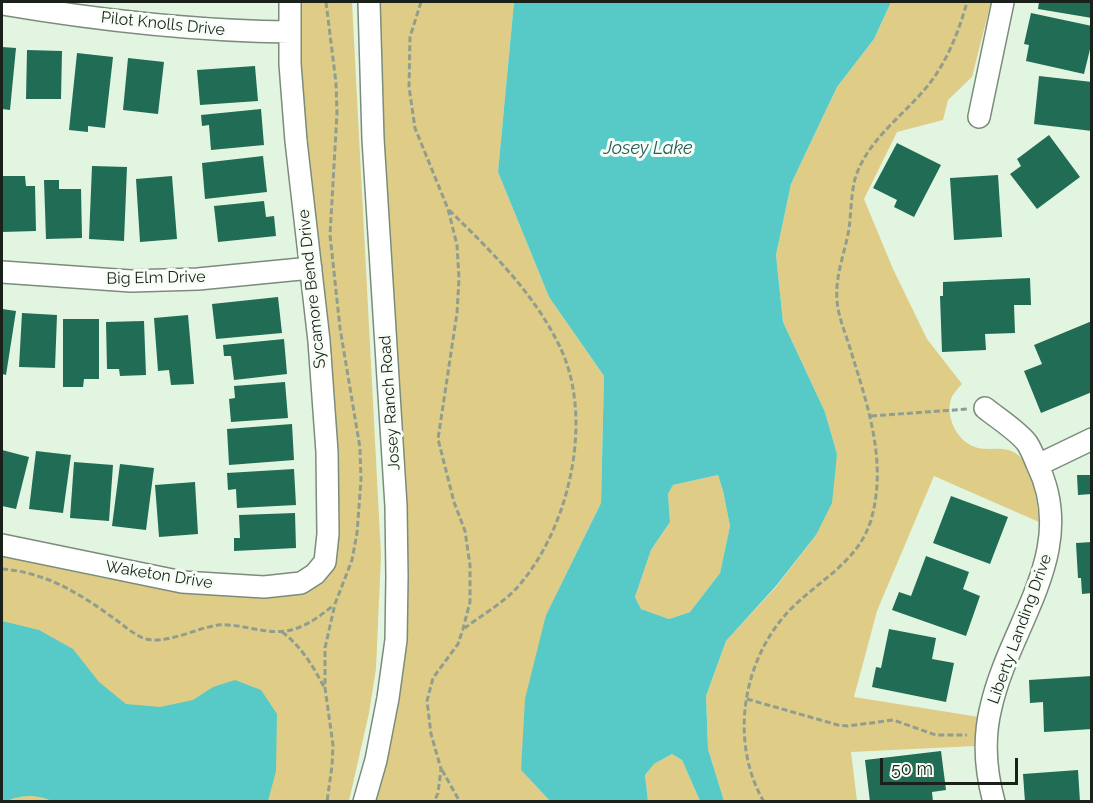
<!DOCTYPE html>
<html>
<head>
<meta charset="utf-8">
<style>
	body { margin:0 }
	#map { position:relative; width:1093px; height:803px; overflow:hidden; background:#e2f5e1; font-family:Raleway,sans-serif }
	canvas { display:block }
	.frame { position:absolute; inset:0; border:3px solid #1a211a; pointer-events:none }
	.scale { position:absolute; left:880px; top:758px; width:138px; height:27px; box-sizing:border-box; border:3px solid #1a211a; border-top:0; padding-left:8px; font-size:18px; line-height:21px; white-space:nowrap; color:#1a211a; -webkit-text-stroke:4px #f7fef6; paint-order:stroke }
</style>
</head>
<body>
<div id="map">
<canvas width="1093" height="803"></canvas>
<div class="frame"></div>
<div class="scale">50 m</div>
</div>
<script>
const ctx = document.querySelector('canvas').getContext('2d');
ctx.lineJoin = 'round';
function fill(path, color) { ctx.fillStyle = color; ctx.fill(path, 'evenodd'); }
function trace(path, color, width, dash) { ctx.strokeStyle = color; ctx.lineWidth = width; ctx.lineCap = dash ? 'butt' : 'round'; ctx.setLineDash(dash || []); ctx.stroke(path); }
function drawText(font, color, halo, rows, align = 'center') {
  ctx.font = font + ' Raleway,sans-serif'; ctx.lineWidth = 6; ctx.setLineDash([]); ctx.textBaseline = 'middle'; ctx.strokeStyle = halo; ctx.fillStyle = color; for (const [text, x, y, turn = 0] of rows) {
    ctx.save(); ctx.translate(x, y); ctx.rotate((+turn || 0) * Math.PI / 180); ctx.textAlign = isNaN(turn) ? turn : align; if (halo) ctx.strokeText(text, 0, 0); ctx.fillText(text, 0, 0); ctx.restore();
  }
}
fill(new Path2D(`
	M298,2H352L381,555L376,669L369,713L349,801L2,802V556L103,578L152,585L219,591L331,566L300,84Z
	M377,2H514L498,172L549,297L604,376L601,503L546,615L521,770L550,801L374,802L404,479L379,53Z
	M891,2H991L972,77L948,100L943,120L897,132L864,199L893,269L927,339L962,384C958,388 953,394 951,399C945,418 958,443 978,448C994,451 1009,444 1022,459C1033,473 1038,505 1039,522L934,476L877,611L854,697L979,717L975,746L851,752L857,801H724L708,749L706,696L726,641L776,587L816,535L837,454L825,412L783,322L776,255L791,184L837,87L874,39Z
	M718,475L723,491L730,526L720,573L690,612L669,619L641,609L635,597L651,550L670,522L668,494L673,485Z
	M672,754L682,760L700,801H648L645,775L654,764Z`), '#dfcc86');
fill(new Path2D(`
	M514,2H891L874,39L837,87L791,184L776,255L783,322L825,412L837,454L832,503L816,535L776,586L726,641L706,696L708,749L724,801H700L682,760L672,754L654,764L645,775L648,801H550L521,770L525,699L546,615L601,503L604,376L549,297L498,172ZM718,475L723,491L730,526L720,573L690,612L669,619L641,609L635,597L651,550L670,522L668,494L673,485Z
	M2,621L39,630L73,649L99,682L126,704L160,707L193,700L213,687L235,680L261,690L277,714L276,771L268,801L54,802C43,796 28,794 15,798C10,799 8,802 2,801Z`), '#57cac7');
fill(new Path2D(`
	M1039,2H1092V18L1038,9Z
	M1031,13L1092,26V41L1084,74L1026,61L1029,45L1024,44Z
	M2,47L16,48L10,110L2,109Z
	M27,50L62,51L61,99H26Z
	M77,53L113,57L105,128L88,126V132L69,130Z
	M128,58L164,62L158,114L123,110Z
	M255,66L258,101L200,105L197,70Z
	M1039,76L1092,82V131L1034,124Z
	M261,109L264,145L211,150L209,125L202,126L201,115Z
	M1049,135L1080,177L1037,209L1010,174L1021,166L1017,159Z
	M897,143L941,165L914,217L894,207L897,200L873,188Z
	M263,156L267,192L205,199L202,163Z
	M92,166L127,167L124,241L89,239Z
	M998,175L1002,237L954,240L950,178Z
	M2,176H25L26,186H35L36,231L2,232Z
	M172,176L177,239L140,242L136,179Z
	M44,180H59V189H81L82,238L46,239Z
	M264,201L266,217L274,216L276,236L218,242L214,206Z
	M1030,278L1031,305H1014L1015,333L985,334L986,350L942,352L940,296H943V282Z
	M278,297L282,333L216,339L212,304Z
	M2,309L16,311L6,375L2,374Z
	M22,313L57,315L55,368L19,367Z
	M188,315L194,384L171,385L169,370L158,371L154,318Z
	M63,319H99V379H84L83,387H63Z
	M144,321L146,375L120,376L119,369H107L106,322Z
	M1092,321V392L1041,413L1024,371L1042,364L1034,345Z
	M284,339L287,374L234,380L231,356H224L223,345Z
	M285,382L288,418L231,422L229,399L235,398L234,386Z
	M292,424L294,460L229,465L227,429Z
	M2,450L29,457L16,509L2,506Z
	M36,451L71,455L63,513L29,509Z
	M74,462L113,465L109,521L70,518Z
	M120,464L154,468L146,530L112,526Z
	M294,469L296,505L237,508L236,489L228,490L227,473Z
	M1077,475H1092V494L1078,495Z
	M195,482L198,534L159,537L155,485Z
	M951,496L1008,517L990,564L933,543Z
	M295,513L296,548L234,551V538H240L239,515Z
	M1092,542V593L1082,594L1081,578H1078L1076,543Z
	M926,556L969,572L963,589L980,596L966,636L892,610L899,592L911,596Z
	M889,629L936,638L932,659L954,663L946,702L872,687L876,667L881,668Z
	M1092,676V729L1044,732L1043,702L1030,703L1029,680Z
	M941,751L946,790L932,792L933,802H870L865,760Z
	M1078,770L1080,802H1025L1023,774Z`), '#206c54');
const minor = new Path2D(`
	M2,4C97,20 193,31 290,32
	M979,117L1003,2
	M2,272L131,281L198,279L311,268
	M985,408C996,417 1018,431 1027,443C1031,449 1034,457 1037,464C1080,551 1010,623 991,707C983,739 985,769 994,802
	M1038,465L1092,439
	M2,545L182,582L264,587L301,583L315,574L325,562L328,534L327,452L319,341L296,141L290,64V2
	M364,802L376,760L388,698L396,640L397,577L396,506L373,139L369,2`);
trace(minor, '#7b8c7b', 24);
trace(new Path2D(`
	M326,2L336,83L337,113L330,235L340,328L360,448L361,480L357,533L352,560L335,604L325,648V688L333,745L332,766L327,802
	M421,2L410,37L409,87L415,128L448,209L457,245L459,278L457,313L438,439L454,502L465,531L470,565V602L463,629L458,644L433,678L427,701L431,734L441,769L438,793L434,802
	M449,210C490,250 532,291 558,343C595,414 571,523 521,583C507,601 483,614 465,628
	M871,416L968,409
	M2,569C43,572 76,591 109,615C120,622 131,633 143,638C164,646 196,628 218,625C242,623 267,636 291,630C307,626 320,616 334,605
	M282,632C301,646 313,666 324,687
	M747,699L838,725L848,726L893,720L936,735H967
	M442,770L460,802
	M764,802C727,739 744,651 797,603C825,577 859,559 871,520C888,461 867,404 850,348C845,332 838,316 837,300C835,276 845,252 849,229C851,213 851,195 855,179C867,139 905,115 930,83C948,59 959,31 967,2`), '#909e8f', 3, [6, 3]);
trace(minor, '#fff', 21);
drawText('16px', '#1a211a', '#f7fef6', [
	["Pilot Knolls Drive",163,24,6],
	["Big Elm Drive",156,278,-1],
	["Sycamore Bend Drive",312,289,-96],
	["Josey Ranch Road",390,403,-94],
	["Waketon Drive",159,575,9],
	["Liberty Landing Drive",1020,629,-70]
]);
drawText('italic 18px', '#295a59', '#f7fef6', [
	["Josey Lake",648,149]
]);
</script>
</body>
</html>
